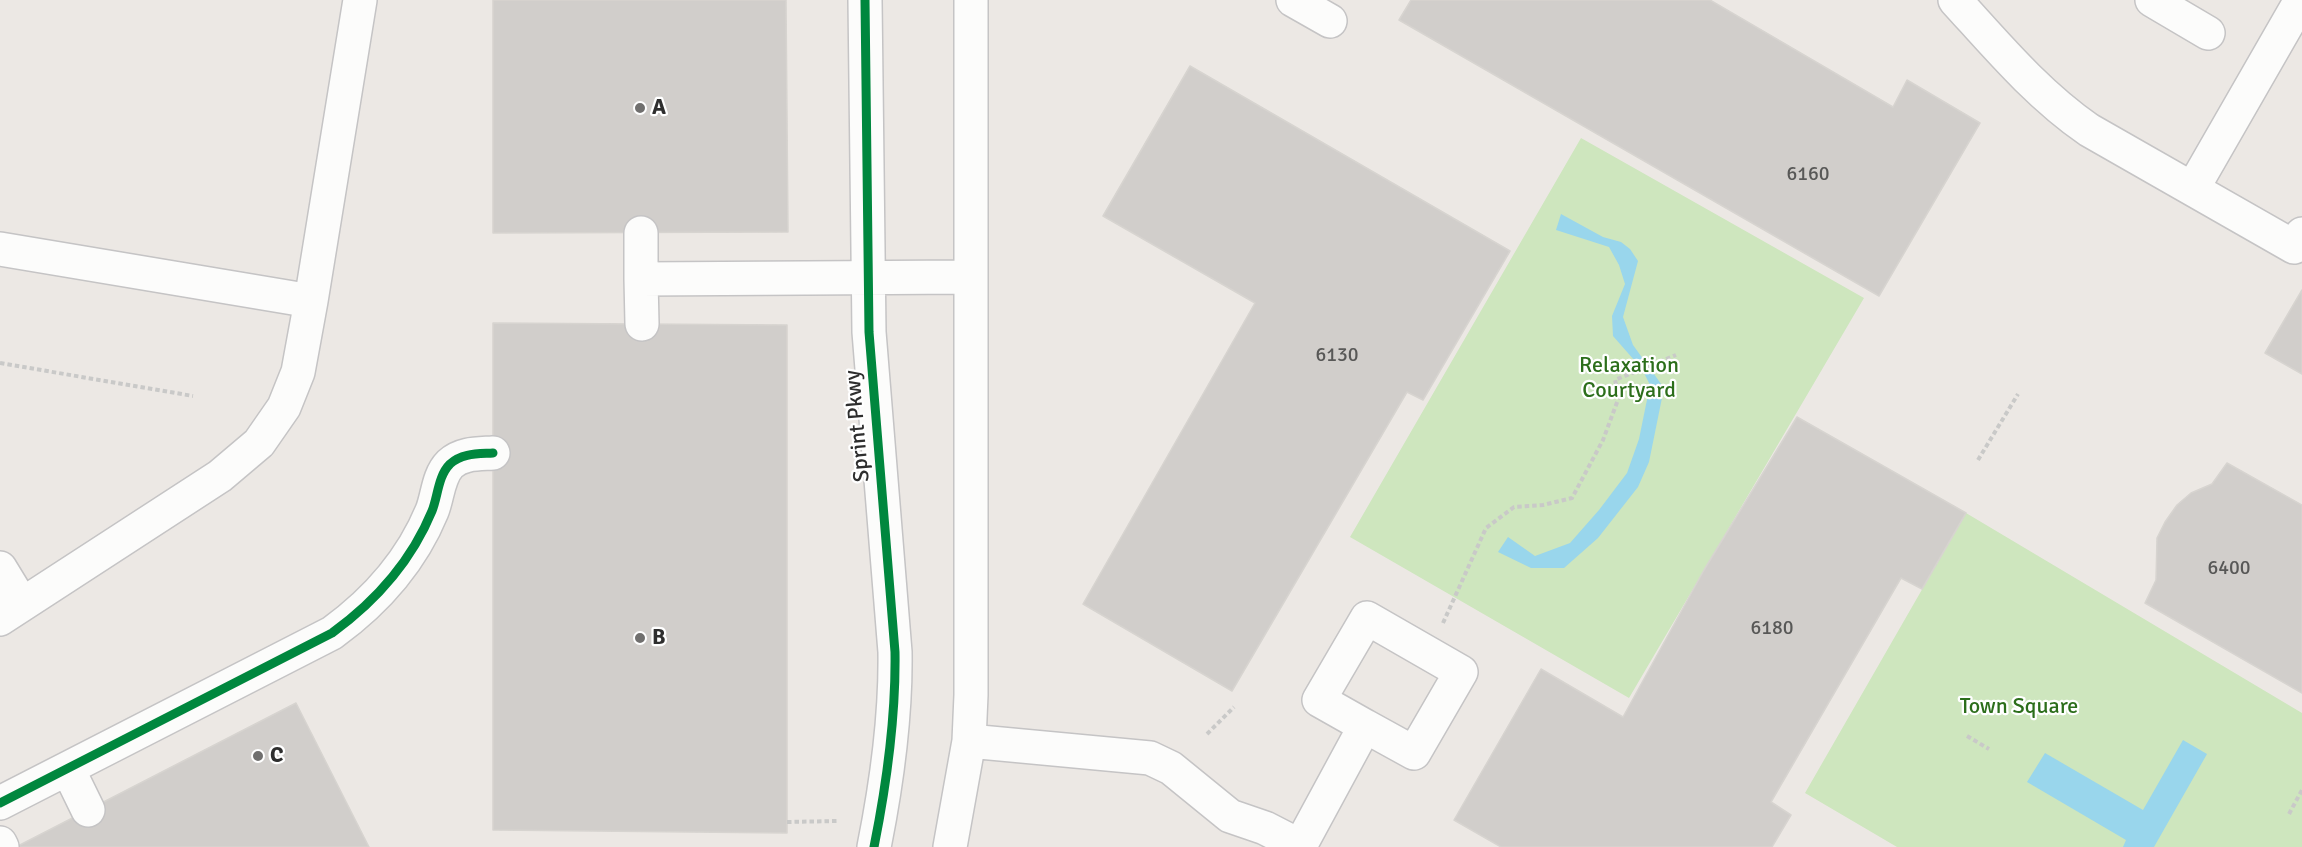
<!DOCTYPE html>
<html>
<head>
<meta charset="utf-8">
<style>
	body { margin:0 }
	canvas { display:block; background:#ece8e4 }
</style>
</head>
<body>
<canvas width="2302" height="847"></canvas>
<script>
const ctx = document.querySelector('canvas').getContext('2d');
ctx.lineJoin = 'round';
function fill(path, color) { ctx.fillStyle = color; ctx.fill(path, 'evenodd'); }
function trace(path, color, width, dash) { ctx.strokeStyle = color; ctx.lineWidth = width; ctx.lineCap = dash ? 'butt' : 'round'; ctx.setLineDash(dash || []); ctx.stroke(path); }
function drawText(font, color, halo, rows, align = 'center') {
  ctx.font = font + ' Signika,sans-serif'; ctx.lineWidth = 4.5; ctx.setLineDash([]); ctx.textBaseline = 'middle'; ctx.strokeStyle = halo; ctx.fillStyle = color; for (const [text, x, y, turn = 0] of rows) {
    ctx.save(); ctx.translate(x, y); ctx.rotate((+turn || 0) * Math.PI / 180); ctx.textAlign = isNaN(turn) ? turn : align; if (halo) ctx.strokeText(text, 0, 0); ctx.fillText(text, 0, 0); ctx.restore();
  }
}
fill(new Path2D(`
	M1581,138L1864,298L1629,698L1350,537Z
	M1966,513L2302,713V847H1897L1805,793Z`), '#cee6be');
fill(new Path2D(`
	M1561,214L1603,237L1621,242L1630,249L1638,261L1623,317L1633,345L1664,388L1649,462L1638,487L1598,538L1564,568H1531L1498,552L1508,537L1535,556L1570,543L1599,510L1627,473L1639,439L1650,385L1642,369L1613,336L1612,316L1625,284L1619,265L1609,247L1556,230Z
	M2183,740L2207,754L2154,847H2123L2126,840L2027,782L2045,753L2143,810Z`), '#99d6ec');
const building = new Path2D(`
	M493,0H786L788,232L493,233Z
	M1411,0H1710L1893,107L1907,80L1980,123L1879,296L1399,20Z
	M1190,66L1510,251L1423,400L1407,392L1232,691L1083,604L1255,303L1103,216Z
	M2302,290V374L2265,353Z
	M493,323L787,325V833L493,830Z
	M1797,417L1966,513L1922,589L1901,578L1771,802L1791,815L1772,847H1501L1454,820L1541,669L1623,717L1704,570Z
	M2227,463L2302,505V693L2145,603L2156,580L2157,538L2165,522L2177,505L2191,493L2212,484Z
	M296,703L369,847H16L88,810Z`);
fill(building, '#d1cecb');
trace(building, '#d7d4d0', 1.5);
const minor = new Path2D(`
	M865,0L869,332L895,652C896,719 887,782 874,847
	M1293,0L1330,21
	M1955,0C1997,46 2037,94 2089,130L2294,247L2302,234
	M2152,0L2208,33
	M2193,188L2301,0
	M0,249L311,301
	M641,279V233
	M642,324L641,279L970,277
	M0,568L22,604
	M0,619L220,476L259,443L284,407L298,372L311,301L360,0
	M969,741L1150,758L1171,768L1230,816L1265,828L1300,846L1365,726L1414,753L1461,672L1367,618L1319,700L1365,726
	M68,769L88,810
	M0,803L332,633C376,601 411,562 432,511C438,496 438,476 450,464C462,453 478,454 493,453
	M0,843L2,847
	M950,847L969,741L971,695V0`);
trace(minor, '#c5c4c5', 36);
trace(new Path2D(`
	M0,363L193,396
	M1978,460L2018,394
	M1443,623L1486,528L1514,507L1543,505L1572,498L1603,440L1619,397L1615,380L1676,355
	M1207,734L1234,707
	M1967,736L1989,749
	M2289,814L2302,790
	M787,822L837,821`), '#c9c9c8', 4, [4.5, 3]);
trace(minor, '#fcfcfb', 33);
trace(new Path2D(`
	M865,0L869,332L895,652C896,719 887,782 874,847
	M0,803L332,633C376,601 411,562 432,511C438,496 438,476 450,464C462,453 478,454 493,453`), '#00873e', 9);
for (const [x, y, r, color] of [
	[640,108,6,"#706f6e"],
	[640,638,6,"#706f6e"],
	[258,756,6,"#706f6e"]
]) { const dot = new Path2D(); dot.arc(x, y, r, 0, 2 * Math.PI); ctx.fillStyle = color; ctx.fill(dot); trace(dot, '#fff', 2); }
drawText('20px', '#585857', null, [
	["6160",1808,175],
	["6130",1337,356],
	["6400",2229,569],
	["6180",1772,629]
]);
drawText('bold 22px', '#2e2e2e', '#fff', [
	["A",652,108],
	["B",652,638],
	["C",270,756]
], 'left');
drawText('22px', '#2c6e1b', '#fff', [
	["Relaxation",1629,366],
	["Courtyard",1629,391],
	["Town Square",2019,707]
]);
drawText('22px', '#2e2e2e', '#fff', [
	["Sprint Pkwy",858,426,-95]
]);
</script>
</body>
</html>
